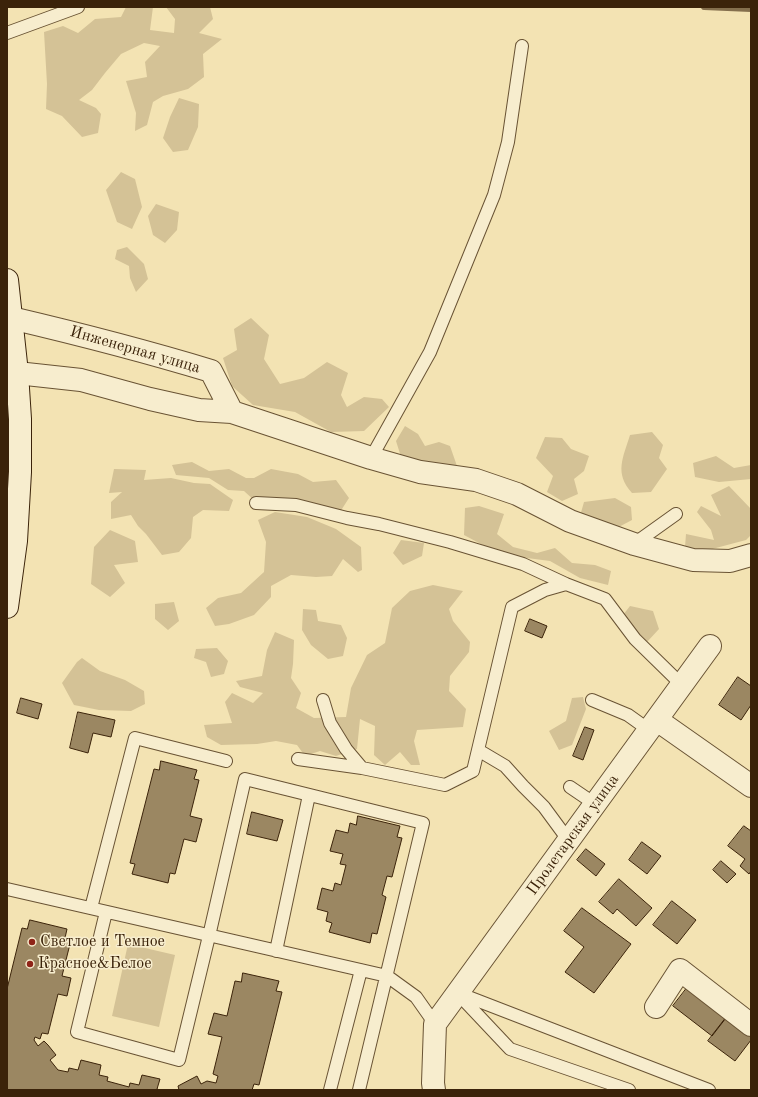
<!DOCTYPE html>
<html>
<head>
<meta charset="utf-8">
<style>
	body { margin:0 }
	#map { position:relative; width:758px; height:1097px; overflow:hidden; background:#f3e3b3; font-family:"Old Standard TT",serif }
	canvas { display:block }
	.frame { position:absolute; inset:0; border:8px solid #3b230a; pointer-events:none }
</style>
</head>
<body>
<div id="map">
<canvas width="758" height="1097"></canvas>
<div class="frame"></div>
</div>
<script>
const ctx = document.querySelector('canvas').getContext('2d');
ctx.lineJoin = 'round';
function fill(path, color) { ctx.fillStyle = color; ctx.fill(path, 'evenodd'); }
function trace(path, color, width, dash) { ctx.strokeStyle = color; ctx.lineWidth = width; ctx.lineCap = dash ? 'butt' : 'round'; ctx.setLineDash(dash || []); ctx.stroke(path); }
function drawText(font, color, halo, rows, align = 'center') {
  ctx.font = font + ' "Old Standard TT",serif'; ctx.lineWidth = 3; ctx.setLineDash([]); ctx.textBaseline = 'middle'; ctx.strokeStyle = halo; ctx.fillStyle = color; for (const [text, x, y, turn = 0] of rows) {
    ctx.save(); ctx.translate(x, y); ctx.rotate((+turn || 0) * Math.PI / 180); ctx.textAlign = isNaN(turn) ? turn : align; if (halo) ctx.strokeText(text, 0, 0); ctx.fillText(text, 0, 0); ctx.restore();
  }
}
fill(new Path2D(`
	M126,7H153L150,30L174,33L175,19L166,7H210L213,19L199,33L222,39L203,54L204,77L188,89L163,96L153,102L147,125L135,131L136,113L126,81L147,77L145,62L160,46L144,43L121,54L105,73L92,90L79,100L96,108L101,114L98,133L82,137L62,116L46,109L47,84L44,32L63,26L78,33L95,19L121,17Z
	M179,98L199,104L198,127L188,150L173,152L163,138L170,117Z
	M121,172L135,179L142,207L132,229L117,222L106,190Z
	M156,204L179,212L177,230L165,243L153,235L148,216Z
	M127,247L144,264L148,279L136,292L130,278L129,266L115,259L117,250Z
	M251,318L269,335L264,359L280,384L304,378L327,362L348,373L341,395L347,407L364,397L382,399L389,407L364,431L331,432L295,412L253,405L232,386L223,358L237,350L234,329Z
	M405,426L418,434L425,446L439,442L450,446L457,466L443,473L402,460L396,441Z
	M652,432L663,445L659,458L667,469L651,492L632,493C614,473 623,458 630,435Z
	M545,437L562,438L571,449L589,456L584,471L574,479L578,494L562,501L547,492L553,476L536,458Z
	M716,456L734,468L751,465V479L719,482L695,477L693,463Z
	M192,462L209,471L229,469L246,478H254L271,469L298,474L313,482L336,480L349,498L340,512L256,502L244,491L228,490L209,478L176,475L172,465Z
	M114,469L146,470L144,480L171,478L194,483L210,484L233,500L229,511L203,510L193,517L191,538L179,552L162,555L146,534L138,526L131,515L111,519V502L122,492L109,493Z
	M729,486L751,509V535L746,540L697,553L685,547L686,534L714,540L711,530L697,512L701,506L721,516L711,495Z
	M615,498L631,507L632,520L613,530L580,516L584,502Z
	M479,506L504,514L497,534L513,547L537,553L555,548L572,563L595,565L611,571L608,585L580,578L550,561L527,558L494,551L464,535L465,508Z
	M275,512L307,517L336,529L361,547L362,570L358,572L343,559L332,576L316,577L291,575L271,586V597L254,615L229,624L215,626L206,608L218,598L241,593L264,572L266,542L258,520Z
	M110,530L135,541L138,562L114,565L125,583L110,597L91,584L94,547Z
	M401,540L424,543L422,556L403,565L393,553Z
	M433,585L463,591L449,609L453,621L470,642L469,652L450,676L449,691L466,709L463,727L417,730L414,741L420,765H411L400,752L385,765L374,755L375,726L360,719L357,749L336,756L320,751L305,756L297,745L276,741L257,744L221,745L207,737L204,725L232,723L225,702L232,693L253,703L263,693L240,687L236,681L262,676L267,650L275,632L294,640L293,664L291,678L301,693L296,708L314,718L346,717L351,688L367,655L385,643L392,608L410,591Z
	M174,602L179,621L168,630L155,619V604Z
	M630,606L653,611L659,629L647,642L631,636L623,615Z
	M303,609L316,610L318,621L341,625L347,638L343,656L328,659L311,645L302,630Z
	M217,648L228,661L224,674L211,677L206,662L194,658L196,649Z
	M82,658L100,671L125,680L144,691L145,704L131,711L99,710L74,705L62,683L77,662Z
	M583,697L586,709L572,745L559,750L549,731L566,721L572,698Z
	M128,944L175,955L159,1027L112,1016Z`), '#d4c296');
trace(new Path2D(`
	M704,7L751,9`), '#846f4d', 6);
const building = new Path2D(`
	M530,619L547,626L542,638L525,631Z
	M738,677L751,686V705L741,720L719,705Z
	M21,698L42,704L38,719L17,713Z
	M78,712L115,720L111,737L93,733L88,753L70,748Z
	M585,727L594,730L583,760L573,756Z
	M161,761L197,770L194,779L199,780L190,816L202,819L196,842L184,839L175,874L170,873L168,883L132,874L135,864L130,863L154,769L159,770Z
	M252,812L283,820L277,841L247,834Z
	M358,816L400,826L397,837L402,838L392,877L387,876L382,895L386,897L377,934L372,933L370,943L329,932L332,923L326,921L328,912L317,909L322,888L333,891L335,883L341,885L346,865L340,864L343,854L330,851L336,830L348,833L350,823L356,825Z
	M744,826L751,831V871L749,874L740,866L745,859L728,846Z
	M642,842L661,856L647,874L629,860Z
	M586,849L605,864L596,876L577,860Z
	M721,861L736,874L727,883L713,870Z
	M619,879L652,908L636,926L617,909L613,914L599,902Z
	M672,901L696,920L677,944L653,925Z
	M582,908L631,944L594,993L565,972L584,947L564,931Z
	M30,920L67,929L65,938L71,940L62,976L71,978L67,996L58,994L48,1034L42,1033L40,1039L35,1037L34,1040L38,1046L44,1041L48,1045L56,1055L50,1060L58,1070L68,1072L69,1068L78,1070L81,1060L101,1065L99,1075L108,1077L107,1081L129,1087L130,1083L139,1085L142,1075L160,1079L157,1089L160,1090H7V989L22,928L27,929Z
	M243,973L279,981L276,991L282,992L259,1085L254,1084L252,1090H179L178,1086L197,1076L201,1084L207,1081L216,1083L218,1076L213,1074L222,1037L208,1034L214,1013L227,1016L235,981L241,982Z
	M690,984L729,1014L712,1036L673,1006Z
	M729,1014L751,1031V1040L735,1061L708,1041Z`);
fill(building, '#9b8762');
trace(building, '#3b230a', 1);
const lane = new Path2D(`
	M7,33L78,7
	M371,458L430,352L494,195L508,142L522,46
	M256,503L296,505L347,518L379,524L450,542L523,564L566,584L605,599L635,639L682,685
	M634,544L676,514
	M323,700L330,723L346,749L362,768
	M592,700L628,715L649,730
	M478,750L505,766L523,786L544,807L569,841
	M298,759L362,768L445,785L473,771L512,607L545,590L566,584
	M570,787L595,804
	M7,889L387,976L416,997L435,1024
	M91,908L135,738L226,761
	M106,912L77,1032L179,1060L209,936L245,779L423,823L359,1090
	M276,951L309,795
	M458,993L709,1090
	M460,996L510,1049L629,1090
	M330,1090L361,970`);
const street = new Path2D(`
	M11,318C79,334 145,351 211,371L232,412
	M17,373L81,380L150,399L199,410L232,412L371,458L420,472L476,480L517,494L570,521L634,544L693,560L730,561L751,555
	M657,720L751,786
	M656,1007L680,970L751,1025
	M434,1090L433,1083L435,1024L710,646`);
const secondary = new Path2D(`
	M7,280L17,373L20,419V472L16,541L7,607`);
trace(lane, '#695334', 14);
trace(street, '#695334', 24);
trace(secondary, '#3b230a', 24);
trace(lane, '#f7edce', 12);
trace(street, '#f7edce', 22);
trace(secondary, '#f7edce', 22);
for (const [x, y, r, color] of [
	[32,942,4,"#8f2418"],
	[30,964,4,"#8f2418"]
]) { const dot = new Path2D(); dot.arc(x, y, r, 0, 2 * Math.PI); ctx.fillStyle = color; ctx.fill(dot); trace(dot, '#f7edce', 1.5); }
drawText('16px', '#3b230a', '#f7edce', [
	["Инженерная улица",135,350,16],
	["Пролетарская улица",573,835,-54]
]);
drawText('16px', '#3b230a', '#f7edce', [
	["Светлое и Темное",40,942],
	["Красное&Белое",38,964]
], 'left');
</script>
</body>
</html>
